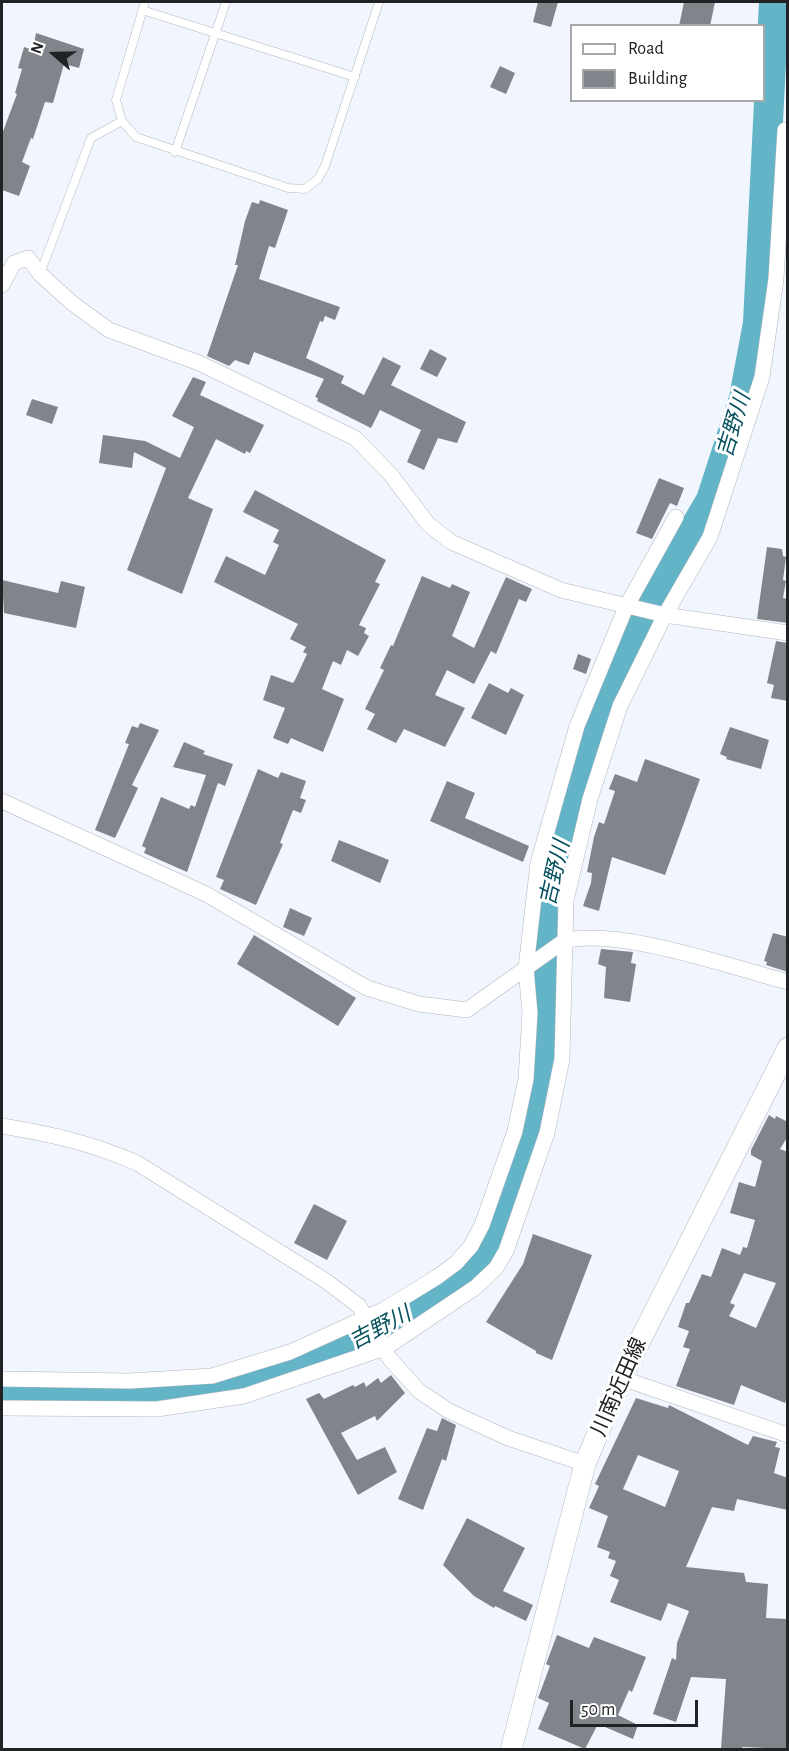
<!DOCTYPE html>
<html>
<head>
<meta charset="utf-8">
<style>
	body { margin:0 }
	#map { position:relative; width:789px; height:1751px; overflow:hidden; background:#f1f5fd; font-family:"Alegreya Sans",sans-serif }
	canvas { display:block }
	.frame { position:absolute; inset:0; border:3px solid #202225; pointer-events:none }
	.legend { position:absolute; left:570px; top:24px; width:195px; height:78px; box-sizing:border-box; background:#fff; border:2px solid #a6a7a8; margin:0; padding:8px 10px; list-style:none; font-size:18px; color:#202225 }
	.legend li { display:flex; align-items:center; gap:12px; height:30px }
	.legend b { width:30px; border:2px solid #a6a7a8 }
	.north { position:absolute; left:24px; top:24px; width:60px; height:60px; -webkit-text-stroke:4px #fff; paint-order:stroke; rotate:290deg; font-size:16px; font-weight:700; line-height:24px; text-align:center; color:#202225 }
	.north::after { content:''; display:block; margin:auto; width:21px; height:27px; background:#202225; clip-path:polygon(50% 0,100% 100%,50% 72%,0 100%) }
	.scale { position:absolute; left:570px; top:1700px; width:128px; height:27px; box-sizing:border-box; border:3px solid #202225; border-top:0; padding-left:8px; font-size:18px; line-height:21px; white-space:nowrap; color:#202225; -webkit-text-stroke:4px #fff; paint-order:stroke }
</style>
</head>
<body>
<div id="map">
<canvas width="789" height="1751"></canvas>
<div class="frame"></div>
<ul class="legend">
<li><b style="height:8px;background:#fff"></b>Road</li>
<li><b style="height:16px;background:#80848b"></b>Building</li>
</ul>
<div class="north">N</div>
<div class="scale">50 m</div>
</div>
<script>
const ctx = document.querySelector('canvas').getContext('2d');
ctx.lineJoin = 'round';
function trace(path, color, width, dash) { ctx.strokeStyle = color; ctx.lineWidth = width; ctx.lineCap = dash ? 'butt' : 'round'; ctx.setLineDash(dash || []); ctx.stroke(path); }
function fill(path, color) { ctx.fillStyle = color; ctx.fill(path, 'evenodd'); }
function drawText(font, color, halo, rows, align = 'center') {
  ctx.font = font + ' "Alegreya Sans","Noto Sans JP",sans-serif'; ctx.lineWidth = 6; ctx.setLineDash([]); ctx.textBaseline = 'middle'; ctx.strokeStyle = halo; ctx.fillStyle = color; for (const [text, x, y, turn = 0] of rows) {
    ctx.save(); ctx.translate(x, y); ctx.rotate((+turn || 0) * Math.PI / 180); ctx.textAlign = isNaN(turn) ? turn : align; if (halo) ctx.strokeText(text, 0, 0); ctx.fillText(text, 0, 0); ctx.restore();
  }
}
trace(new Path2D(`
	M2,1394L182,1393L210,1390L352,1346L425,1304L480,1265L491,1244L517,1168L539,1091L547,1044L543,938L547,898L569,815L606,692L635,630L711,500L744,398L758,323L774,2`), '#63b4c7', 30);
fill(new Path2D(`
	M538,2H558L551,27L533,22Z
	M684,2H715L710,26H679Z
	M36,33L84,49L79,68L64,64L53,103L45,102L33,139L31,138L22,162L30,166L19,196L2,190V134L17,94L15,93L22,69L18,68L24,47L33,50Z
	M500,66L515,73L506,94L490,87Z
	M260,200L288,210L275,248L269,246L259,279L340,307L335,320L325,316L323,322L320,321L306,358L344,376L341,383L364,395L383,357L401,366L391,385L466,422L457,443L438,438L424,470L407,462L421,430L380,410L371,428L317,401L318,398L315,397L324,379L254,352L249,365L235,360L229,366L207,356L238,265H235L245,221L252,202L259,204Z
	M430,349L447,358L437,377L420,369Z
	M193,377L206,382L200,395L264,425L250,453L246,451L245,454L216,439L188,498L213,509L182,594L127,570L166,468L134,452L132,468L99,463L103,435L145,441L180,458L194,427L172,416Z
	M32,399L58,407L52,424L26,415Z
	M659,478L684,488L677,506L670,503L652,539L636,533Z
	M255,490L386,560L375,582L380,584L359,625L366,628L364,633L369,636L358,656L347,650L341,665L333,661L322,689L344,699L323,752L291,738L288,744L273,738L285,708L263,700L271,675L293,683L295,680L307,654L303,652L306,647L290,639L298,624L214,582L226,556L265,575L279,545L273,542L279,530L243,512Z
	M767,547L782,549L783,556L786,557L783,580L786,581L783,598L788,599V623L757,619Z
	M422,576L450,588L452,584L470,592L452,636L474,648L506,577L532,589L526,602L519,599L496,654L491,651L474,684L447,670L435,695L465,708L445,747L404,729L396,743L367,729L375,714L365,709L384,670L380,668L391,645L393,646Z
	M2,580L58,593L61,581L85,587L76,628L4,613Z
	M776,641L788,643V701L771,698L774,685L767,683Z
	M578,654L591,659L586,674L573,669Z
	M489,683L508,693L511,688L524,695L506,735L471,718Z
	M140,723L159,730L132,785L138,788L115,838L95,830L129,744L125,743L132,726L138,728Z
	M730,727L769,740L761,769L726,759L727,757L720,754Z
	M184,742L205,751L203,754L233,764L225,786L218,783L187,872L144,853L146,848L142,846L161,797L189,809L191,805L195,807L206,775L173,767Z
	M645,759L700,779L665,875L612,857L599,911L583,906L591,883L592,873L587,872L594,837L599,822L604,824L615,791L609,789L615,774L637,782Z
	M258,769L278,778L281,772L306,781L300,798L306,800L301,813L293,810L280,843L283,844L256,905L220,889L224,880L216,877Z
	M447,781L475,793L465,818L529,846L523,862L430,821Z
	M339,840L389,860L380,883L331,861Z
	M290,908L312,918L304,936L283,927Z
	M773,933L788,937V972L766,965L767,962L764,961Z
	M254,935L356,998L338,1026L237,964Z
	M601,949L633,952L631,963L636,964L630,1002L604,998L606,967L598,964Z
	M769,1115L775,1119L776,1116L788,1122V1136L780,1149L788,1152V1395L785,1403L741,1385L734,1405L676,1386L690,1349L683,1347L689,1331L678,1327L686,1303H689L702,1274L711,1277L722,1248L740,1255L743,1247L747,1248L755,1220L730,1213L739,1182L755,1187L762,1161L751,1155V1150ZM744,1273L776,1283L756,1328L729,1316L735,1305L730,1303Z
	M314,1204L347,1221L327,1260L294,1243Z
	M533,1234L592,1255L552,1360L536,1353V1351L486,1322L523,1264Z
	M391,1375L405,1393L377,1421L375,1416L341,1433L357,1460L385,1447L397,1472L358,1495L306,1399L319,1393L324,1399L353,1385L355,1387L364,1382L366,1387L378,1378L381,1383Z
	M636,1398L668,1408L669,1405L748,1445L753,1436L777,1442L775,1447L780,1448L774,1473L788,1478V1510L737,1499L734,1511L712,1507L686,1567L744,1573L746,1582L768,1584L766,1618L788,1619V1749L742,1747V1749H721L726,1679L691,1677L676,1722L653,1714L672,1658L676,1660L677,1643L689,1611L668,1603L661,1621L610,1602L619,1580L610,1576L616,1561L608,1558L610,1552L597,1547L608,1516L589,1508L599,1486L595,1484ZM638,1455L679,1471L665,1507L623,1489Z
	M442,1418L456,1425L446,1461L442,1459L423,1510L398,1499L427,1428L437,1431Z
	M467,1518L525,1548L503,1591L533,1605L526,1621L495,1606L494,1608L474,1596L443,1565Z
	M557,1635L589,1648L594,1637L646,1657L632,1692L629,1690L618,1715L638,1725L633,1739L598,1724L585,1749L538,1729L549,1703L538,1698L550,1666L546,1664Z`), '#80848b');
const service = new Path2D(`
	M145,2L116,100L122,121L136,137L288,188L305,189L318,179L325,166L379,2
	M142,10L355,77
	M175,152L226,2
	M40,274L91,138L122,121`);
const minor = new Path2D(`
	M2,285L14,263L28,258L40,274L72,303L109,330L199,363L355,438L391,475L428,524L451,542L561,590L665,615L788,633
	M2,801L206,894L367,988L419,1004L467,1010L564,941C618,927 731,967 788,982
	M2,1126C51,1134 91,1143 137,1163L326,1281L359,1306L390,1359L419,1391L449,1411L508,1438L585,1464
	M621,1378L788,1435
	M2,1379L130,1381L212,1376L290,1352L385,1309L437,1277L456,1263L471,1246L482,1225L515,1131L526,1079L530,1013L526,968L538,863L577,726L626,607L676,517
	M2,1408L157,1409L244,1396L385,1348L476,1287L496,1268L506,1251L547,1133L562,1059L566,900L590,799L620,706L665,615L710,537L762,377L776,279L785,130`);
const secondary = new Path2D(`
	M511,1750L585,1464L621,1378L788,1048`);
trace(service, '#b2b6be', 9);
trace(minor, '#b2b6be', 16);
trace(secondary, '#b2b6be', 22);
trace(service, '#fff', 8);
trace(minor, '#fff', 15);
trace(secondary, '#fff', 21);
drawText('21px', '#202225', '#fff', [
	["川南近田線",619,1387,-66]
]);
drawText('italic 22px', '#06515f', '#fff', [
	["吉野川",734,425,-73],
	["吉野川",555,873,-77],
	["吉野川",380,1328,-28]
]);
</script>
</body>
</html>
